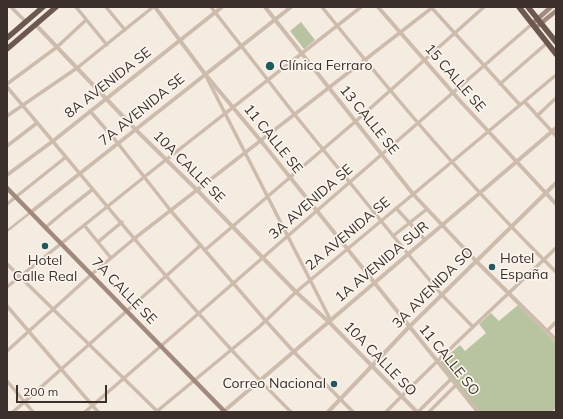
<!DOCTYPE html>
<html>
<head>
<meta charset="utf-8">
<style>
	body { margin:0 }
	#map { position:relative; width:563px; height:419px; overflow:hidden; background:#f4ebe1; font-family:Mulish,sans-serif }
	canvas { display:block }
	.frame { position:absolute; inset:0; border:8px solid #3b302b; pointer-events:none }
	.scale { position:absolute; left:16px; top:385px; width:91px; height:18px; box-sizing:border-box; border:2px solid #3b302b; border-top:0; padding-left:5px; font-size:12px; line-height:14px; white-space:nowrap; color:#3b302b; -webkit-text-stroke:3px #fbf5ee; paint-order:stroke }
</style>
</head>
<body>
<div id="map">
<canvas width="563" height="419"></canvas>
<div class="frame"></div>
<div class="scale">200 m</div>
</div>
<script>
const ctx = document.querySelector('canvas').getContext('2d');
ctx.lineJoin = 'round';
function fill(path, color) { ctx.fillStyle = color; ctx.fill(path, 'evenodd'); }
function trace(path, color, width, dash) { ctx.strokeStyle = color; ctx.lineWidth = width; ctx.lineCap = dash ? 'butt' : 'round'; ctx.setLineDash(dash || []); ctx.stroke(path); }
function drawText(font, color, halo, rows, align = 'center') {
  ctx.font = font + ' Mulish,sans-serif'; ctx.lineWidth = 3.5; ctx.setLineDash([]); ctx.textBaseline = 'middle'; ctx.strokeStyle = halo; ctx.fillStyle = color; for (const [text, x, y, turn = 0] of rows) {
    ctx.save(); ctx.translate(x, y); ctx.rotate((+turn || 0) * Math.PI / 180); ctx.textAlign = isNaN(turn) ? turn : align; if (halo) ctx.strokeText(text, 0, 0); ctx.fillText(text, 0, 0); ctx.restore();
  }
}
fill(new Path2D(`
	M301,22L315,40L304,49L290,31Z
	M518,305L556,343V408L552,412H480L440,362L460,345L465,351L486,333L479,324L491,313L499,321Z`), '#b8c4a0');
trace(new Path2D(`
	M7,231L31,212`), '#cdbbac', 2.5);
trace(new Path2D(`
	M11,7L26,22
	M76,7L107,45
	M106,7L125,30
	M211,7L295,115L408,254L442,295L473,327
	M322,7C396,99 472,189 556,272
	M431,7L520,105
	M207,78L329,317V322
	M7,84L57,47L86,20
	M500,84L547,43
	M7,87C100,196 189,310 291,412
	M525,102L556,136
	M90,111L116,141L171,211L265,320L294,352L353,412
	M7,116L77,68L153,7
	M537,116L556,98
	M7,146L37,123
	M7,204L66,157
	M396,208L425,240
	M84,225L111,258
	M46,227L65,211L93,189
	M393,236L427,209
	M98,242L122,222
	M205,250L356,121L484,7
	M7,264L157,411
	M7,287L153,170L361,7
	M7,306L98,412
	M547,331L556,322
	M7,351L92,274L135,238L433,7
	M7,381L33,412
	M13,412L201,245
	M85,412L532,24
	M156,412L259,327L296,292L556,75
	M386,412C441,356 499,303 556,248
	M418,412L451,379
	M429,412L456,385`), '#cdbbac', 3.5);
trace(new Path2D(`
	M155,7L205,74L261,141L478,412
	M265,7L413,194L476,261L556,340
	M378,7L462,103L556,204
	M35,24L135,129L198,191L296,292L329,322L417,412
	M7,175L53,141L222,7
	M31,212L291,7
	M223,412L556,128
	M328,412L409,327L556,183`), '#cdbbac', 4);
trace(new Path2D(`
	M532,24L551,7
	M535,28L556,11
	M7,188L225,412`), '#a18a7d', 4.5);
trace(new Path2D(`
	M519,7L556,54
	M528,7L556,42
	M7,38L43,7
	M7,49L56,7`), '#6c584f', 5.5);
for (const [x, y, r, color] of [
	[270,66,5,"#1f5a5e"],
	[45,246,4,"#1f5a5e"],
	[492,267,4,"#1f5a5e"],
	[334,384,4,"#1f5a5e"]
]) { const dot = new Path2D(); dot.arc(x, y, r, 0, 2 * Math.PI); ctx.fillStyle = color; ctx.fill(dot); trace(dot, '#fbf5ee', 1.5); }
drawText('14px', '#3b302b', '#fbf5ee', [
	["Clínica Ferraro",279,66],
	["Hotel",500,259],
	["España",500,275],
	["Hotel",45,261,"center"],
	["Calle Real",45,277,"center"],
	["Correo Nacional",326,384,"right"]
], 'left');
drawText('14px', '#3b302b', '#fbf5ee', [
	["15 CALLE SE",455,78,49],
	["8A AVENIDA SE",108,83,-38],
	["7A AVENIDA SE",142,110,-39],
	["13 CALLE SE",369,120,51],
	["11 CALLE SE",273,139,51],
	["10A CALLE SE",189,167,45],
	["3A AVENIDA SE",311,202,-41],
	["2A AVENIDA SE",348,234,-40],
	["1A AVENIDA SUR",382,262,-40],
	["3A AVENIDA SO",433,288,-45],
	["7A CALLE SE",124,291,46],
	["10A CALLE SO",380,359,46],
	["11 CALLE SO",449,360,51]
]);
</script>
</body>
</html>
